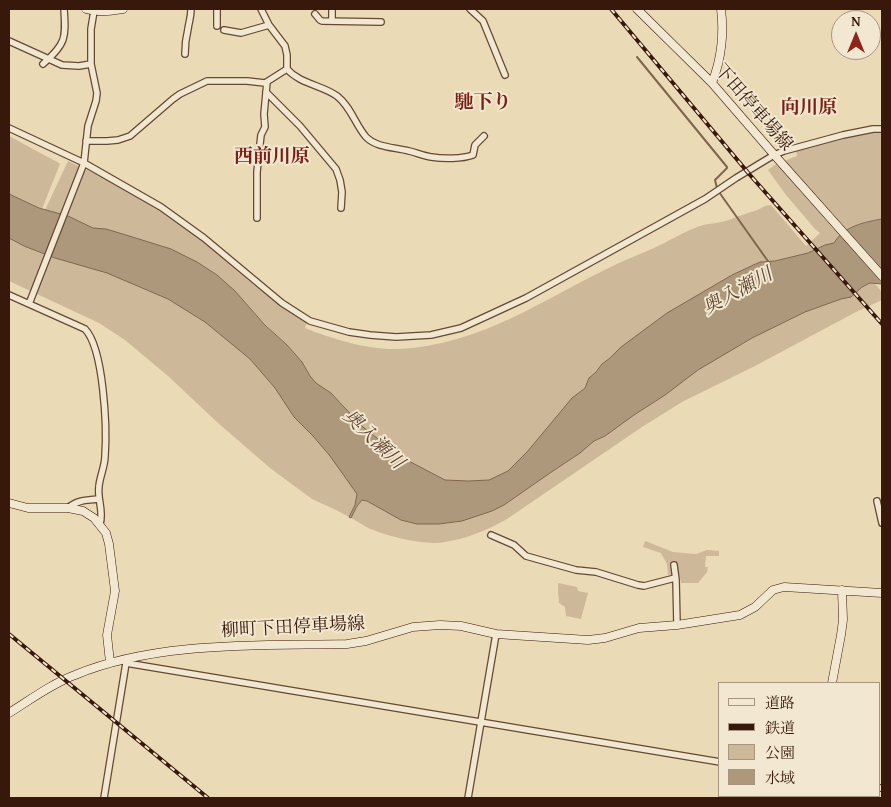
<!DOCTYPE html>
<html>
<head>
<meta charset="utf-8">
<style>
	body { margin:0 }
	#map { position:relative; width:891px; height:807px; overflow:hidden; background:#ebdab6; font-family:"Gentium Book Plus","Noto Serif JP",serif }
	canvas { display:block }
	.frame { position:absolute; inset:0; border:10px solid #38180a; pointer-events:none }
	.legend { position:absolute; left:718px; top:682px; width:162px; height:115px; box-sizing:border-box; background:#f2e7d0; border:1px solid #a89481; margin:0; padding:6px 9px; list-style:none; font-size:15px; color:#38180a }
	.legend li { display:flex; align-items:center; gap:10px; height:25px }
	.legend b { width:25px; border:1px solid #a89481 }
	.north { position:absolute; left:831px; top:10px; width:50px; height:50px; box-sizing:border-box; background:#f2e7d0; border:1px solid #a89481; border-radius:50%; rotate:0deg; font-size:14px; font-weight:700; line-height:20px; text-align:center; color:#38180a }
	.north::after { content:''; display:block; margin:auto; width:18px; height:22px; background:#8f2418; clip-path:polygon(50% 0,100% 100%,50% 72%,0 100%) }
</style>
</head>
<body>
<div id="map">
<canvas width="891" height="807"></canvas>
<div class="frame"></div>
<ul class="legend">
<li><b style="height:6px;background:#f2e7d0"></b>道路</li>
<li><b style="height:6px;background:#38180a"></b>鉄道</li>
<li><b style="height:14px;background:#cdb999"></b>公園</li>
<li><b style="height:14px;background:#ae987c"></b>水域</li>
</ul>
<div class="north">N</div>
</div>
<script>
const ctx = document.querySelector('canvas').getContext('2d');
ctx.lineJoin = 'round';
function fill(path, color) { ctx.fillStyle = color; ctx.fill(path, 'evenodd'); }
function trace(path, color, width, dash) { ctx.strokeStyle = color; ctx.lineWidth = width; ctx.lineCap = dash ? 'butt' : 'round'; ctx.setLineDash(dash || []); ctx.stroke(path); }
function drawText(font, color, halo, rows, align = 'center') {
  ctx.font = font + ' "Gentium Book Plus","Noto Serif JP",serif'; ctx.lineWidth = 4; ctx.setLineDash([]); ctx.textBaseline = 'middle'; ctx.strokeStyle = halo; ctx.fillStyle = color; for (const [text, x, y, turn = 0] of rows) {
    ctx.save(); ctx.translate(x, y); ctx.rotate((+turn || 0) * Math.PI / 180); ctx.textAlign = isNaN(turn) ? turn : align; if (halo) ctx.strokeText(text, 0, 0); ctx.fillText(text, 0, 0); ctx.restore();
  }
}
fill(new Path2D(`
	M882,132V219C865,222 844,226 834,243L825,245L808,253L775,261L760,262L732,275L667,313L621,347L610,358L602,364L596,372L589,378L585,387L572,398L527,452L508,471L489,480L468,481L445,480L424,469L401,457L363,427L344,407L331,393L316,383L310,376L302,362L287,345L265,324L235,291L217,275L197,262L171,249L106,229L93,228L68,216L45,210L68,161C112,181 155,205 194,234C213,248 230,265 249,281C267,296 287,310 307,322L305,328C332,339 368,350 398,349C481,346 546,297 619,263C630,258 643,253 654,248C668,242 681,233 695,228C703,224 712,224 721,222C727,221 733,218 739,216C745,214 751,212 757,210C762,208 765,205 771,205L806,246L820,233L815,229L786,195L768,170L776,164L797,156L796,150L843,137L867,133Z
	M9,136L59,163L60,164L42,209L9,194Z
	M9,238L24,246L55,258L107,273L168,299L205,322L250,359L275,388L294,417L313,436L330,456L357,494L355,505L349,517L336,510L312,499L270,468L218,423L168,376L125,340L99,323L9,281Z
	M870,283L875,284C881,290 882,291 882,300L856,312L755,366L682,402L642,427L507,519C488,530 466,539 445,542C424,546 387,536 368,528C363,525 357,521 351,518L357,506L362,500L367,501L401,520L417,524H439L462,521L492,511L504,505L550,473L580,453L594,441L605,436L634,415L665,395L698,370L752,338L805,312L841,299L851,297L862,287Z
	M645,541L673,552L696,554L707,550L719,551V556H706L705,567H708L707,572L698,583H681L679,574L668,575L667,564L661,553L643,547Z
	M558,583L577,587L578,591L588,593L581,619L566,616L565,607L559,603L558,591Z`), '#cdb999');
const water = new Path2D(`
	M9,194L39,208L68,216L93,228L106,229L126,235L171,249L197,262L217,275L235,291L265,325L287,345L302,362L310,376L316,383L331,393L344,407L363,427L401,457L424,469L445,480L468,481L489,480L508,471L527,452L572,398L585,388L589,378L596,372L602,364L610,358L621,347L667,313L732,275L760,262L775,261L808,253L825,245L834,243C844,226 865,222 882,219V284L870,283L862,287L851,297L841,299L805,312L752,338L698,370L665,395L634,415L605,436L594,441L580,453L550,473L504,505L492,511L462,521L439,524H417L401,520L367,501L362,500L357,506L351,518L349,517L355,505L357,494L330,456L313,436L294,417L275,388L250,359L205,322L168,299L107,273L55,258L24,246L9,238Z`);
fill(water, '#ae987c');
trace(water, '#7f654e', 1);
trace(new Path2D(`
	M637,57L727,167V168L715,180L717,188
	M719,192L770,264`), '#7f654e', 2);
const street = new Path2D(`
	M261,9L269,25L285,46L287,55V69C300,84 322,85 337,96C351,107 355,124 366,137C377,148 394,147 409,151C417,153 424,156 431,157C444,159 462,159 473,155L475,145L484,136
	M470,9L483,21L505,75
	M315,14L320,20L322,21L381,22
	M332,20V9
	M217,26V9
	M224,30L241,33L269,25
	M9,41L62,65L79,66L91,64
	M185,54C185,46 186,37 188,29C189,21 191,18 191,9
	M43,64C66,44 66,38 64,9
	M266,92L300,126L336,169L340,180L342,192L341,208
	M9,128L84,163L161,207L204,238L282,303L310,321L349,332L370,335L396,337L431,335L461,328L526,298L705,199L736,178L774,155L784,151L843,135L873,129H882
	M86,141H107L118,140L130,136L173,99L180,94L207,81H247L265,83L287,69
	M257,218V172L261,135L265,127L264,114L267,82
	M9,295L85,329C104,349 107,428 105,456C105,466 100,476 99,486C97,500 104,510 100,524
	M29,304L84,163L88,126L96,101L97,93L91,64V29L94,11
	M877,501L882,523
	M68,508C77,500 87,500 99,499
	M491,535L514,545L526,556L576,570L596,572L638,585L644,586L675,578
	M674,565L676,580L677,625
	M124,659L126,663L720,762
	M880,788H882
	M104,798L126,663
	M468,798L496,634`);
const secondary = new Path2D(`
	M86,9C99,13 110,11 123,9
	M637,9L712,83L777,158L882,276
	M712,83C721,60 724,33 721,9
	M9,503L28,508H68L83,511L94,518L106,533L109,544L115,591L107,635L110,662
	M832,683L841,635L843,620L842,590
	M9,713C30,700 51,684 75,675C157,641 259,646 347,644L366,641L413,627L440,625L461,626L496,634L588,640L605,638L639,628L677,625L740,615L755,607L773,590L784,587L882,593
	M812,798L813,796`);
trace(street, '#654835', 8);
trace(secondary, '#38180a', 9);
trace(street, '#f2e7d0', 5.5);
trace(secondary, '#f2e7d0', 8);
const rail = new Path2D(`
	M611,9L750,175L882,324
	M9,634L208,798`);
trace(rail, '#38180a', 4);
trace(rail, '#f2e7d0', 2, [5.5]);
drawText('18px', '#38180a', '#f2e7d0', [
	["下田停車場線",753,108,49],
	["柳町下田停車場線",293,628,-3]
]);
drawText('bold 19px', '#7a1f14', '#f2e7d0', [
	["馳下り",483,103],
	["向川原",809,108],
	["西前川原",272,157]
]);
drawText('italic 19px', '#614532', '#f2e7d0', [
	["奥入瀬川",738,292,-29],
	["奥入瀬川",373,440,44]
]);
</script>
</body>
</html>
